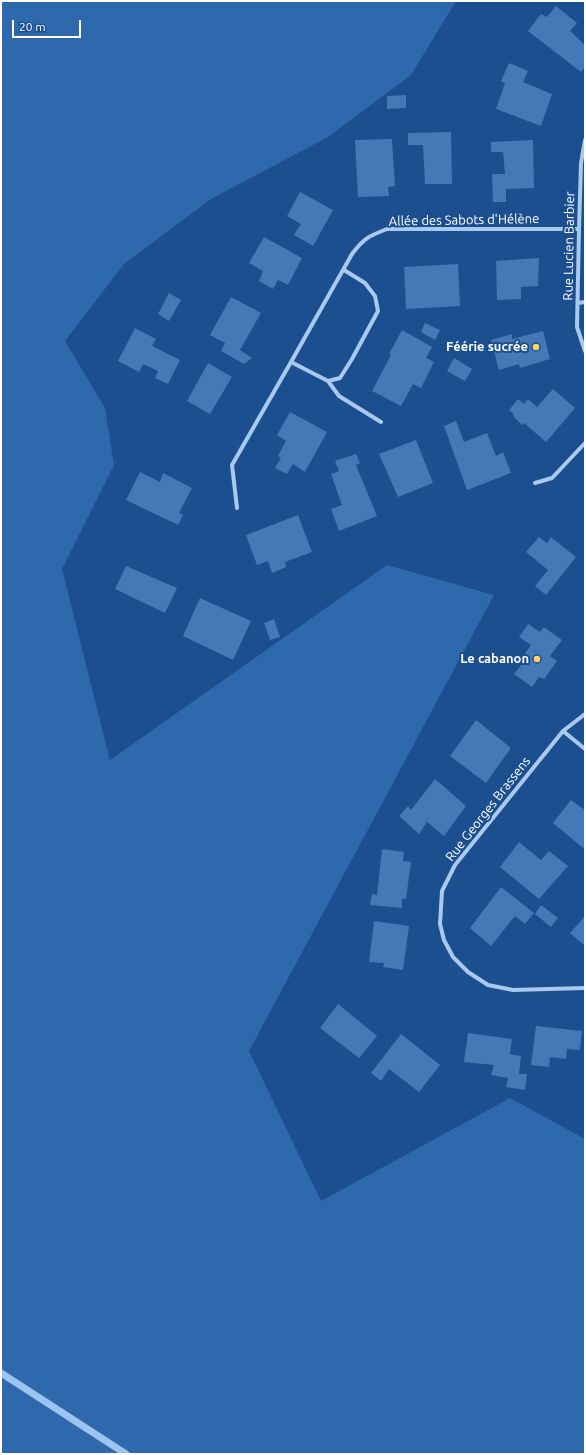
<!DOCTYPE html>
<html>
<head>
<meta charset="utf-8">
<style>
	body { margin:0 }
	#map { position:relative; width:586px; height:1455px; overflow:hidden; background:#1b4f8f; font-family:Ubuntu,sans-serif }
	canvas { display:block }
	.frame { position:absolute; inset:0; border:2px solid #fff; pointer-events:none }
	.scale { position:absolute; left:12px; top:20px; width:69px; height:18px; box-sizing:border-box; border:2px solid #fff; border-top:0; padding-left:5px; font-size:12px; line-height:14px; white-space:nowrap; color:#fff; -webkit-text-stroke:3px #1b4f8f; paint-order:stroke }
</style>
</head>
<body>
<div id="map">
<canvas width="586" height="1455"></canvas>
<div class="frame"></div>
<div class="scale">20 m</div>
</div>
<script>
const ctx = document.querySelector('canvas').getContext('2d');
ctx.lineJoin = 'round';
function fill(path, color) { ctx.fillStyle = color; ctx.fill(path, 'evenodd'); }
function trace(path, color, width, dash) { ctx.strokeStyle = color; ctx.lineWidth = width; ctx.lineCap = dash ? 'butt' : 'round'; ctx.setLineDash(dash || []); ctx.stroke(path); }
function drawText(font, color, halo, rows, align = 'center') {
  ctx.font = font + ' Ubuntu,sans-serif'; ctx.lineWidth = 4; ctx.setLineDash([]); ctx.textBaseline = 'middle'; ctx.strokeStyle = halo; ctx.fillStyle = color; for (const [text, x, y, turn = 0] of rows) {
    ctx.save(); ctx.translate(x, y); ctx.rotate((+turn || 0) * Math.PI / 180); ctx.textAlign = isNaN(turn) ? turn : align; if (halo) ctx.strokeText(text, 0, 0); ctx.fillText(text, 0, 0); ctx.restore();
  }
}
fill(new Path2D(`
	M1,1H456L411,75L328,137L211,199L124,264L65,341L105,408L114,465L62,569L110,760L387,565L494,595L249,1051L321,1201L510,1098L585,1139V1454H1Z`), '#2e69ad');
trace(new Path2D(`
	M1,1373L126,1454`), '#9cc4f0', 7);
fill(new Path2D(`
	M556,6L577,23L570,31L585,45V67L581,72L528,31L541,14L547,17Z
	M509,63L528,71L523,82L552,94L541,126L496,109L505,83L501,81Z
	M406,95V108L387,109V96Z
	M451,132L452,184H425L423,145H408V133Z
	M392,139L395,186L388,187L389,196L358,197L355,140Z
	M533,140L534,188L506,189V202H493L492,174H505L503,152H491V142Z
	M300,192L333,210L313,246L294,235L301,224L287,216Z
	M264,237L302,258L288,285L278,280L273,289L259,281L263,271L249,263Z
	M539,258L538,286L521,287V299L497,300L496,261Z
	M458,264L460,306L406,309L404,267Z
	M169,293L181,300L169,321L158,314Z
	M231,297L261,313L240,350L252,358L244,364L221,351L225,343L210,335Z
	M425,323L440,330L435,340L421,332Z
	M135,328L156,339L152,346L180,360L168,384L155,378L158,371L143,364L139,372L118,361Z
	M402,330L432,347L426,358L434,362L421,388L413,384L401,406L372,391L391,355L389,354Z
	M543,331L550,359L520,368L519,364L499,370L491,340L512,334V339Z
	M454,358L472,369L465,381L447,371Z
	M208,363L232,377L210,414L187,401Z
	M553,389L575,408L546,442L524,423L522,425L513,416L514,414L509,410L518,399L524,404L528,399L537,407Z
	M290,412L327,432L305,472L293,464L287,474L275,468L281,458L278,456L286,441L277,435Z
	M456,421L464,442L487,433L496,456L503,452L511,473L467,490L444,426Z
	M416,440L433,483L398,497L379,454Z
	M356,454L360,463L356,465L377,516L339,531L331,509L342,505L331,474L339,471L335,461Z
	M140,472L160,482L163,473L192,488L179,513L183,515L178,525L126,500Z
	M298,515L312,552L285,562L286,567L272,573L268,561L257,565L246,535Z
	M539,537L547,543L551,537L576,557L546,595L535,586L548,570L526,552Z
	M126,566L177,588L165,613L115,589Z
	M200,598L251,621L233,660L183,636Z
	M274,619L280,637L270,640L264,623Z
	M528,624L540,632L544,627L562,640L550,656L557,661L544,679L539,677L532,687L514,674L522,664L519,662L531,645L519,637Z
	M476,720L511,748L486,783L450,756Z
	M435,779L466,806L444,836L427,822L419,834L399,816L408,806L411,810Z
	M571,800L585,810V845L583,848L553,823Z
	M519,842L541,860L549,851L568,866L539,899L500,867Z
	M382,849L404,852L403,861L411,862L406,899H402V908L370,905L372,894L377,895Z
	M501,887L534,913L525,924L515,916L491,946L470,928Z
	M541,905L558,918L551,927L535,914Z
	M585,916V946L570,933Z
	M374,921L409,926L403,970L383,967L384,963L369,962Z
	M338,1004L377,1036L359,1058L320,1028Z
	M536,1026L582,1031L580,1050L567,1049L566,1059L550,1057L549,1067L531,1065Z
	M468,1033L512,1039L510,1054L521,1056L519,1074H527L525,1090L506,1087L508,1078L491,1075L494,1065L464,1062Z
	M401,1034L440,1065L419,1092L389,1069L381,1081L371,1073Z`), '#4478b7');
trace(new Path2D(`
	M585,140L581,163L579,229L577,327L585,351
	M344,270L365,283L375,296L378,311L352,359L340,378L328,381L291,362L352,254C364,238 369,236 387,229H579
	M578,303L585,302
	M328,381L339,396L381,422
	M535,483L552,478L585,443
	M237,508L232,465L291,362
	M585,714L563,731L455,865L442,891L440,924L444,940L453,957L468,972L488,985L513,990L585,988
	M563,731L585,749`), '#a9c9ee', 4);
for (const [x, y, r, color] of [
	[536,347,4,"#ffd166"],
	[537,659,4,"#ffd166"]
]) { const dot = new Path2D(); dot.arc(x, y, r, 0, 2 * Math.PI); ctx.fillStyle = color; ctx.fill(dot); trace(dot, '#1b4f8f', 1.5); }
drawText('13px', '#fff', '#1b4f8f', [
	["Allée des Sabots d'Hélène",464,220,-1],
	["Rue Lucien Barbier",569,246,-89],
	["Rue Georges Brassens",488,809,-52]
]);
drawText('bold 13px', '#fff', '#1b4f8f', [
	["Féérie sucrée",528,347],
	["Le cabanon",529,659]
], 'right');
</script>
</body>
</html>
